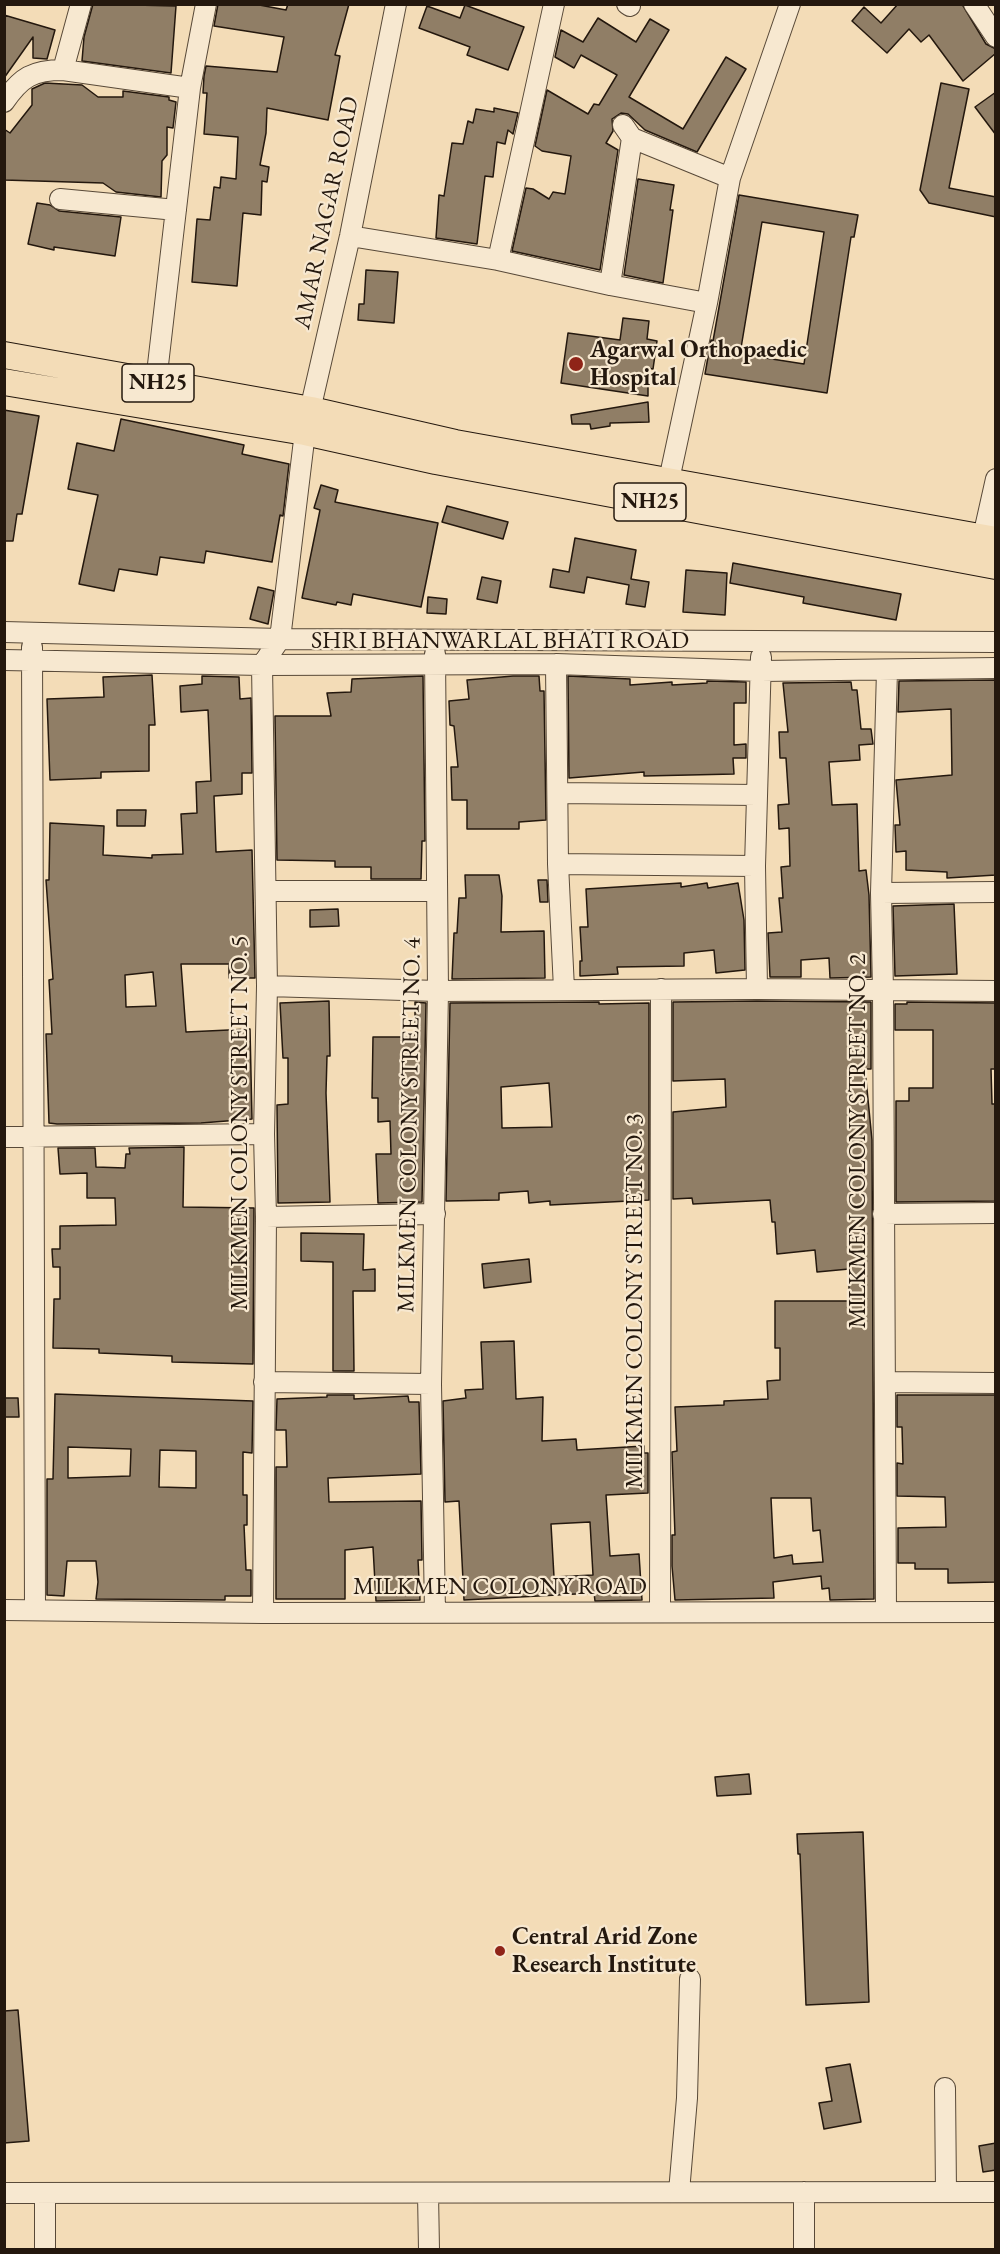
<!DOCTYPE html>
<html>
<head>
<meta charset="utf-8">
<style>
	body { margin:0 }
	#map { position:relative; width:1000px; height:2254px; overflow:hidden; background:#f3dcb7; font-family:"EB Garamond",serif }
	canvas { display:block }
	.frame { position:absolute; inset:0; border:6px solid #24180e; pointer-events:none }
</style>
</head>
<body>
<div id="map">
<canvas width="1000" height="2254"></canvas>
<div class="frame"></div>
</div>
<script>
const ctx = document.querySelector('canvas').getContext('2d');
ctx.lineJoin = 'round';
function fill(path, color) { ctx.fillStyle = color; ctx.fill(path, 'evenodd'); }
function trace(path, color, width, dash) { ctx.strokeStyle = color; ctx.lineWidth = width; ctx.lineCap = dash ? 'butt' : 'round'; ctx.setLineDash(dash || []); ctx.stroke(path); }
function drawText(font, color, halo, rows, align = 'center') {
  ctx.font = font + ' "EB Garamond",serif'; ctx.lineWidth = 4.5; ctx.setLineDash([]); ctx.textBaseline = 'middle'; ctx.strokeStyle = halo; ctx.fillStyle = color; for (const [text, x, y, turn = 0] of rows) {
    ctx.save(); ctx.translate(x, y); ctx.rotate((+turn || 0) * Math.PI / 180); ctx.textAlign = isNaN(turn) ? turn : align; if (halo) ctx.strokeText(text, 0, 0); ctx.fillText(text, 0, 0); ctx.restore();
  }
}
const building = new Path2D(`
	M93,4L176,6L171,73L82,61L84,37Z
	M218,4H254L286,10L288,4H349L335,55L340,56L328,120L267,108L266,133L260,165L269,167L267,182L262,181L261,215L243,213L237,286L192,282L197,219L210,220L214,187L220,188L221,177L236,179L238,137L204,134L207,93H203L204,76L206,66L277,72L284,37L214,26Z
	M898,4H962L986,44L996,49V53L963,81L929,35L921,42L909,29L887,53L852,21L864,7L881,23Z
	M465,5L524,27L508,70L467,55L470,47L419,28L427,6L460,18Z
	M4,15L55,30L47,59L33,58V37L4,78Z
	M598,18L636,42L650,19L669,30L629,97L683,129L726,57L746,69L697,152L645,130L628,114L621,113L612,119L613,131L606,143L618,150L600,270L512,251L526,188L533,189L549,199L553,192L565,194L571,156L542,151L535,146L547,90L588,114L594,104L599,105L617,75L581,55L574,68L555,57L561,30L583,42Z
	M45,83L82,85L98,97H123V91L169,97V100L176,102L173,128L167,127V155L162,161L161,197L116,192L103,183L4,180V129L10,133L32,105V89Z
	M941,83L969,89L949,188L996,197V217L929,203L920,190Z
	M996,92V135L975,107Z
	M494,108L518,113L513,134L508,130L505,144L497,142L493,177L485,176L477,244L436,238L439,195L444,196L452,143L463,144L468,121L473,123L476,109L494,112Z
	M638,179L674,185L670,210H673L663,283L624,275Z
	M739,195L858,215L854,237H851L827,393L705,374L711,340L713,341ZM762,222L824,232L804,364L740,354Z
	M37,203L50,205L59,211L121,217L115,256L54,247V250L28,244Z
	M366,270L398,272L394,323L358,320L359,304H364Z
	M623,318L649,321L647,339L657,341L653,369L648,368V396L561,383L568,333L620,340Z
	M648,402L649,422L610,423V426L591,429L590,424H572L571,415Z
	M4,410L39,416L22,514H17L13,541H4Z
	M121,419L244,445L242,454L289,464L283,516L280,515L272,562L206,551L204,563L160,557L157,575L119,569L114,591L79,584L98,495L68,489L77,443L114,451Z
	M321,485L338,490L335,502L438,523L421,607L353,594L351,605L337,602L336,605L302,598L320,510L314,508Z
	M447,506L508,522L503,539L442,522Z
	M575,538L636,550L631,579L649,582L645,607L626,604L629,585L587,577L584,593L550,587L553,569L569,572Z
	M733,563L901,594L896,620L803,603L804,597L730,583Z
	M686,570L727,573L725,615L683,612Z
	M482,577L501,581L497,603L477,599Z
	M258,587L274,591L268,624L250,619Z
	M428,597L447,599L446,614L427,613Z
	M152,675L155,725H149V771L101,772V778L50,780L47,699L104,697L103,677Z
	M202,676L239,677L240,699L251,698L252,773H242V794L214,796L216,852L252,850L255,978H229V964H181L186,1032L250,1029L252,1119L201,1123L57,1124L49,1123L46,1034H52L49,980L53,979L46,880H49L50,823L104,826L103,855L152,858V855L183,854L181,814L197,813L196,782L211,781L208,710L181,712L180,686L202,684ZM153,972L156,1006L126,1007L125,975Z
	M423,676L425,841H422L421,879H371V867H335V861L277,860L275,716H331L327,693L351,692L352,679Z
	M513,676H539L540,691H544L546,820L519,822V829H467V800H452L451,767H458L454,726L450,725L449,701L469,699L467,680Z
	M568,676L630,679V685L672,682V685L707,683V681L746,682V703H734V745L746,744V758H733L734,774L644,776V772L569,778Z
	M996,680V875L947,878V872L906,870V851L896,852L895,825H900L896,780L952,775L951,709L898,712L899,681Z
	M851,682L852,690H857L861,729H871L873,744L859,745L860,760L829,762L832,805L857,804L859,871L866,870L869,895L871,977L830,978L829,958L801,960V977H770L768,933L782,932L779,898H783L781,867L790,866L789,828L779,829L778,805L789,804L786,758H780L779,732H788L783,683Z
	M117,810H146L145,826H117Z
	M465,875H499L502,896L501,932L544,931L545,978L452,979L454,933H457L459,898H466Z
	M538,880H547L548,902H540Z
	M681,883V887L707,883L708,888L738,883L744,920L745,970L716,973L714,950L684,953V966L617,967L618,974L580,976V961H582L580,927H588L586,889Z
	M954,904L957,974L895,976L893,906Z
	M338,909L339,926L310,927V910Z
	M329,1001L330,1056H327L326,1093L330,1202L278,1203L277,1105L288,1104V1058H283L280,1003Z
	M757,1001L871,1002V1069H865L872,1140L874,1599L830,1600L829,1588L822,1589L821,1576L773,1582L774,1598L675,1600L672,1566V1535H675L672,1452L677,1451L675,1407L724,1405V1401L768,1399L767,1381L780,1380V1348H775V1301H849V1269L817,1272L815,1250L777,1254L775,1222H772L770,1200L693,1204L692,1198L673,1199V1112L726,1107L725,1079L673,1081V1002ZM771,1498H811L813,1531L820,1530L823,1562L793,1564L792,1555L774,1558Z
	M415,1002L426,1003L422,1202L378,1203L376,1154H391L390,1121L378,1122V1098H372L373,1037H415Z
	M599,1002V1004L649,1003V1200L550,1205V1201L529,1203L528,1191L499,1193V1200L446,1201L450,1003ZM549,1083L552,1127L502,1128L501,1087Z
	M907,1002L996,1003V1069H991L992,1104H996V1201L896,1202V1101H909V1088H933V1030H895V1004H907Z
	M184,1147L183,1207L254,1208L253,1364L172,1362V1356L99,1353V1349L53,1348L54,1299H60V1267H53L52,1249H60V1226L116,1225L115,1198H87V1173L60,1174L58,1148H95L96,1167L125,1168L126,1154H130L129,1148Z
	M301,1233L364,1234L363,1270L375,1269V1291H353L354,1371H333V1262L301,1261Z
	M529,1259L531,1282L484,1288L482,1264Z
	M514,1341L516,1399L543,1397L542,1441L576,1439L577,1450L644,1446V1453H648V1493L606,1495L610,1556L639,1554L642,1600L595,1601L594,1593L464,1600L459,1501L445,1502L443,1401L466,1398L465,1390L483,1389L481,1342ZM590,1522L593,1575L554,1577L551,1524Z
	M55,1394L253,1401L252,1453L243,1452V1495H247V1525H244L246,1570H251V1596H225V1600L96,1599L98,1582L96,1561H67L64,1596L47,1595V1479H53ZM68,1447L131,1449L130,1476L68,1478ZM160,1450L196,1451V1488L159,1487Z
	M327,1395H354V1399L408,1396L409,1402H419L421,1474L328,1478L329,1502L421,1501L422,1560H418L420,1600L376,1601L373,1547L345,1550V1599H276V1467H287L286,1430H276L277,1399L327,1397Z
	M897,1395H996V1582L948,1583V1569H915V1563H898V1528L946,1527L945,1497L897,1496V1463L903,1464L902,1427H897Z
	M4,1398H18L19,1417H4Z
	M749,1774L751,1794L717,1796L715,1777Z
	M863,1832L869,2002L806,2005L800,1854H798L797,1834Z
	M18,2010L29,2141L4,2143V2011Z
	M850,2064L861,2122L824,2129L819,2103L832,2101L826,2068Z
	M996,2143V2170L983,2172L979,2146Z`);
fill(building, '#907e66');
trace(building, '#24180e', 1.5);
const minor = new Path2D(`
	M627,4L630,6
	M974,4L996,37
	M63,70L190,88
	M4,102C21,77 33,70 63,70L81,4
	M623,125L632,138L730,178L707,303
	M730,178L790,4
	M60,199L176,210
	M350,236L498,260L610,285L707,303L669,480
	M498,260L554,4
	M610,285L632,138
	M156,382L190,88L206,4
	M983,537L996,479
	M4,632L280,639L996,642
	M32,647L35,1609
	M435,654L438,991L431,1384L435,1612
	M4,660L262,665L556,664L761,671L996,668
	M556,664L558,864L564,989
	M559,793L757,795
	M558,864L755,866
	M267,891H437
	M881,893L996,892
	M267,986L438,991L757,989L996,991
	M757,989L755,866L761,657
	M4,1137L264,1134
	M883,1214L996,1213
	M266,1217L435,1214
	M264,1382L431,1384
	M886,1382L996,1383
	M4,1610L263,1613L996,1612
	M660,1612L661,989
	M886,1612L883,991L881,893L887,670
	M263,1613L266,1217L264,1134L267,986L262,665L280,639L305,432L350,236L396,4
	M945,2088L946,2192
	M679,2192L687,2098L690,1979
	M804,2192V2250
	M4,2193L996,2192
	M428,2193L429,2250
	M45,2250V2193`);
const major = new Path2D(`
	M4,355L311,410L455,443L996,540
	M4,382L305,432L436,461L996,566`);
trace(minor, '#584938', 22);
trace(major, '#24180e', 28);
trace(minor, '#f7e8d0', 20);
trace(major, '#f3dcb7', 26);
for (const [x, y, r, color] of [
	[576,364,8,"#8f2418"],
	[500,1951,6,"#8f2418"]
]) { const dot = new Path2D(); dot.arc(x, y, r, 0, 2 * Math.PI); ctx.fillStyle = color; ctx.fill(dot); trace(dot, '#f7e8d0', 2); }
for (const [x, y, w] of [
	[158,383,72],
	[650,502,72]
]) { const box = new Path2D(); box.roundRect(x - w / 2, y - 19, w, 38, 4.5); ctx.fillStyle = '#f7e8d0'; ctx.fill(box); trace(box, '#24180e', 1.5); }
drawText('bold 22px', '#24180e', null, [
	["NH25",158,383],
	["NH25",650,502]
]);
drawText('24px', '#24180e', '#f7e8d0', [
	["AMAR NAGAR ROAD",327,213,-78],
	["SHRI BHANWARLAL BHATI ROAD",500,641],
	["MILKMEN COLONY STREET NO. 5",240,1123,-90],
	["MILKMEN COLONY STREET NO. 4",410,1125,-89],
	["MILKMEN COLONY STREET NO. 2",858,1141,-90],
	["MILKMEN COLONY STREET NO. 3",635,1301,-90],
	["MILKMEN COLONY ROAD",500,1587]
]);
drawText('bold 24px', '#24180e', '#f7e8d0', [
	["Agarwal Orthopaedic",590,350],
	["Hospital",590,378],
	["Central Arid Zone",512,1937],
	["Research Institute",512,1965]
], 'left');
</script>
</body>
</html>
